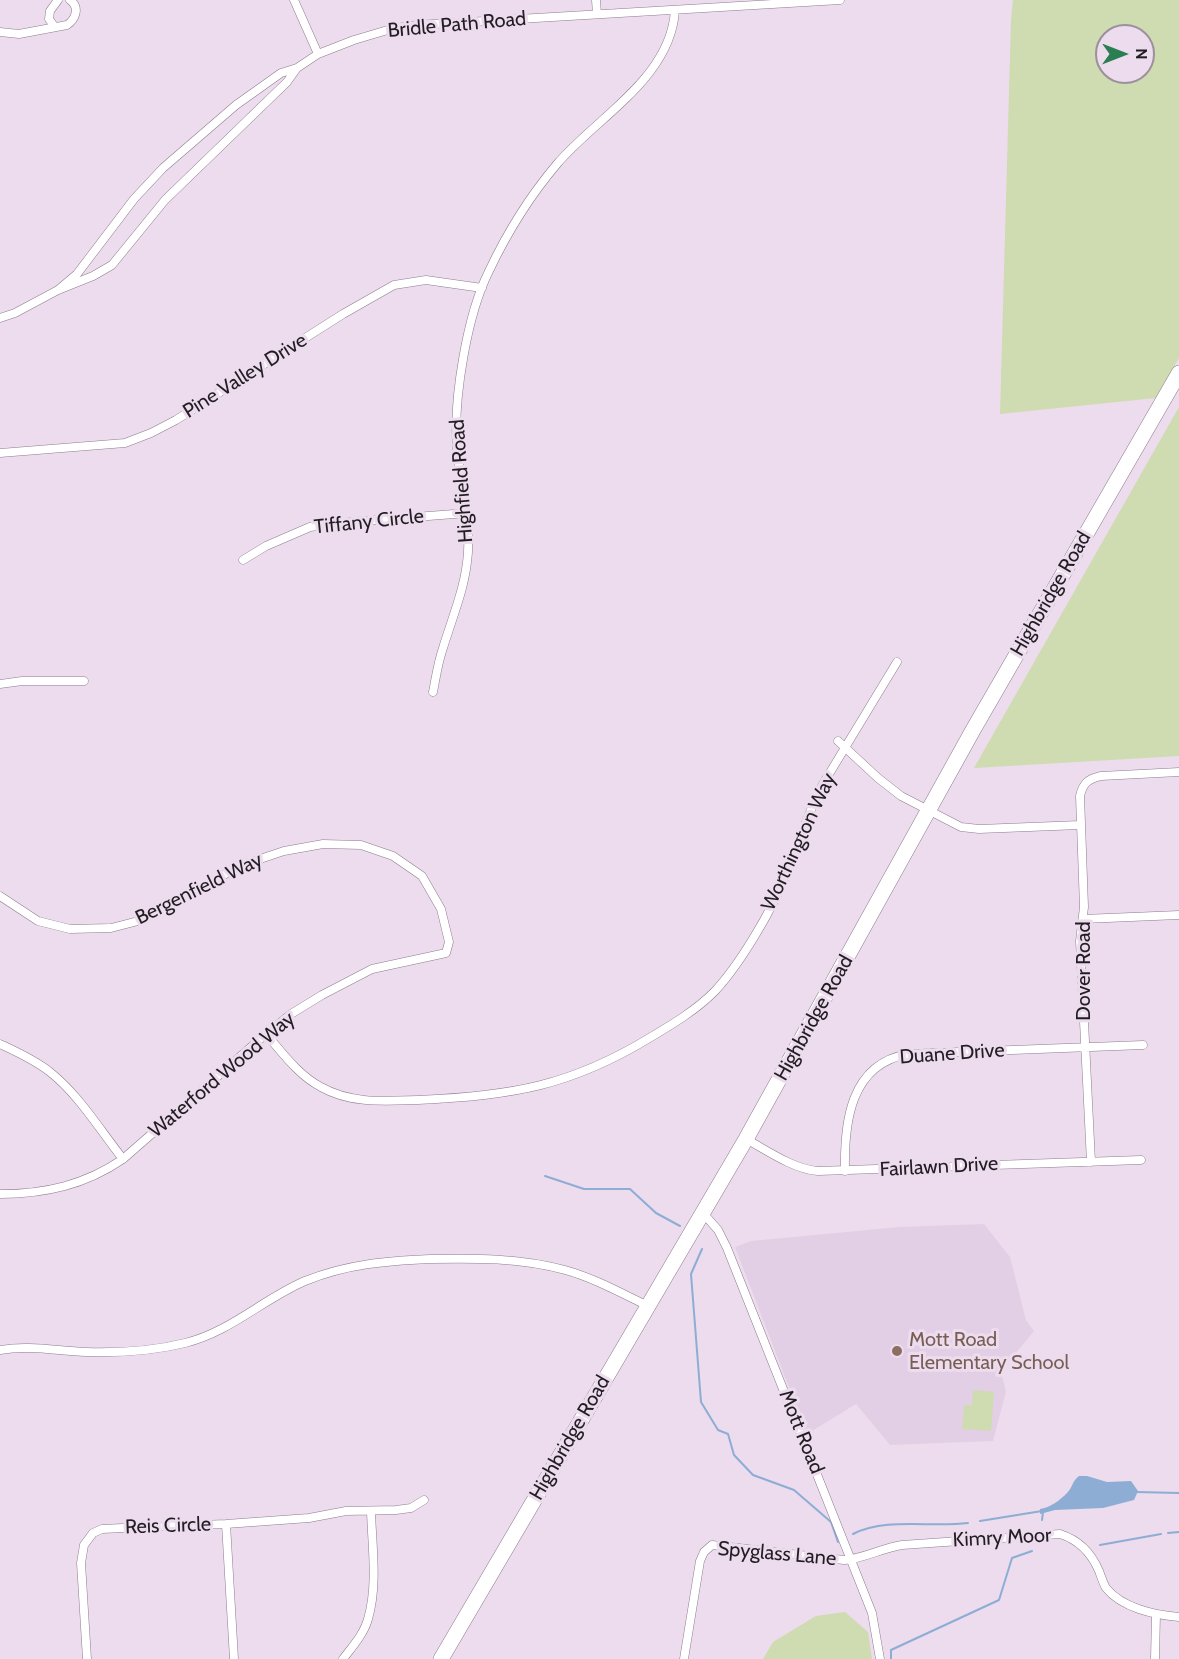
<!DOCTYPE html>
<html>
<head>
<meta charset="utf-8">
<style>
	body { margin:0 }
	#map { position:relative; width:1179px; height:1659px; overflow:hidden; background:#ecdced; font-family:Cabin,sans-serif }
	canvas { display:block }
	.north { position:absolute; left:1095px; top:24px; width:60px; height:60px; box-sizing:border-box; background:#ecdced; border:2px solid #9b909c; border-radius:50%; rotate:90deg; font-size:16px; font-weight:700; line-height:24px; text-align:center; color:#221d23 }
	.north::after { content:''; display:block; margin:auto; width:21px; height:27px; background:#2a7e51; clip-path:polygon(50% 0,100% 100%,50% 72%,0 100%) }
</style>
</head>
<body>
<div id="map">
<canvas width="1179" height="1659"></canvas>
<div class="north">N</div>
</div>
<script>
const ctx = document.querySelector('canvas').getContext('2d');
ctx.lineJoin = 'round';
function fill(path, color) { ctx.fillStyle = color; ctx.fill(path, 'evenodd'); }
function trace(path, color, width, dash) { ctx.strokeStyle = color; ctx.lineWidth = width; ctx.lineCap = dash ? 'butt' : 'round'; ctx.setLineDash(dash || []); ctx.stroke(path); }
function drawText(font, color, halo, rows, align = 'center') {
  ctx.font = font + ' Cabin,sans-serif'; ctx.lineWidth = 6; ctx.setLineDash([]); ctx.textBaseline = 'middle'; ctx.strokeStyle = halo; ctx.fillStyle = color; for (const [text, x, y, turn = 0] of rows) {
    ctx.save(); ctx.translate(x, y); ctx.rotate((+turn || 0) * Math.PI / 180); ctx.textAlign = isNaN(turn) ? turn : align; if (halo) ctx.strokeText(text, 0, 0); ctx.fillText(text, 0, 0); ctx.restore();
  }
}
fill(new Path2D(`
	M984,1224L1010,1257L1026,1320L1034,1331L1001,1371L1006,1392L993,1441L890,1445L856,1404L807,1434L735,1247L751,1241L899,1227Z`), '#e3cfe5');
fill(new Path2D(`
	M1013,0H1179V358L1156,398L1000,414L1011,20ZM1107,36H1143V72H1107Z
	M1179,407V756L974,768Z
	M973,1390L994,1392L991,1431L962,1429L964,1405H972Z
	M845,1612L868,1632L872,1659H763L773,1642L816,1616Z`), '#cfdbb0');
fill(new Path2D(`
	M1079,1476H1087L1107,1482L1131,1481L1138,1491L1134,1500L1103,1508L1055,1510L1040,1514V1509C1050,1508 1060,1500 1067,1493C1073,1487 1072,1481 1079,1476Z`), '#8dadd4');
trace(new Path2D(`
	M545,1176L584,1189H630L656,1213L680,1226
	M702,1249L691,1274L701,1402L718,1430L728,1434L734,1455L753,1475L794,1490L831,1522L838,1542
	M1136,1492L1179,1493
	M1042,1520L1043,1512
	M980,1521L1042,1511
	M1168,1533L1179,1532
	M853,1534C887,1517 931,1528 968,1523
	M1100,1545L1161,1534
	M891,1659V1650L999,1600L1012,1558L1032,1551`), '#8dadd4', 2);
const street = new Path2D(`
	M294,0L318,54
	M596,0L597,14
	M54,26L49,19L50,11L58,0
	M0,32L19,34L67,25C76,19 80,7 70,0
	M58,290L77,274L134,199L163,168L236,105L281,73L297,68L318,54L354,40L391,29L417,25L840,0
	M0,318L15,313L58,290L93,276L112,265L165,200L287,82L297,68
	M0,453L125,443L151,433L176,420L343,314L394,285L426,280L482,288
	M243,560L266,546L310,527L351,522L467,513
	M0,684L22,681H84
	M433,692C436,677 438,662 443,648C453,615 466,586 468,552C470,516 460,483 457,448C453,399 467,315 489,271C507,233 529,197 557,164C597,117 671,78 675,10
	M838,741L878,778L901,796L961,827L979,829L1080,825
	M0,896L38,921L70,929L111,928L142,920L242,865L284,851L323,844L361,845L393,856L422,876L441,909L449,942L446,953L372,969L322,995L291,1014L266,1034L123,1159C85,1185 45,1194 0,1194
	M1083,919L1179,915
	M266,1034C282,1052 298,1075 321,1087C351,1104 385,1101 418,1100C511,1096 571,1086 651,1037C673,1024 696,1010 714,992C739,966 772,910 785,877C798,846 807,814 823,784L897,662
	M0,1044C17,1052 35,1060 50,1072C79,1095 100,1130 123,1159
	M746,1139C768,1151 793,1169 818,1171L1141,1160
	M1091,1162L1080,941L1084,907L1080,796C1083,783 1088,779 1101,776L1179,772
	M845,1171C844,1123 850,1064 908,1054L1143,1045
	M703,1213L718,1230L727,1248L872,1613L880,1659
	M0,1350C29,1345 57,1351 86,1352C119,1353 153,1351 185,1343C230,1332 263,1299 305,1281C347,1264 386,1261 430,1259C475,1258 521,1258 565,1270C594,1278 621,1293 648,1306
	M226,1524L234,1659
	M87,1659L81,1563L84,1545L93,1533L102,1529L123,1528L226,1524L309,1518L346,1511L396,1510L411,1508L424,1500
	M343,1659C352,1647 364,1634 368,1619C378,1585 372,1546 371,1511
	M684,1659L700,1561L704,1552L712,1545L844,1560C863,1559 882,1548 902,1545L1060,1534C1079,1540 1091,1552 1099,1571C1101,1576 1103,1583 1106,1588C1122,1608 1155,1615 1179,1617
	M1155,1659L1156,1614`);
const highway = new Path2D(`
	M441,1659L746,1139L973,730L1179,373`);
trace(street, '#8b7d8c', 9);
trace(highway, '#8b7d8c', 16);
trace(street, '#fff', 8);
trace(highway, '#fff', 15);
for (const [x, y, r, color] of [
	[897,1351,6,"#8d6e63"]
]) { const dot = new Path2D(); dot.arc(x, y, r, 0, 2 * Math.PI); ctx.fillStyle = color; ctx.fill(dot); trace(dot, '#ecdced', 2); }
drawText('20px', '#221d23', '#ecdced', [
	["Bridle Path Road",457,25,-5],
	["Pine Valley Drive",245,376,-32],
	["Highfield Road",462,481,-94],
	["Tiffany Circle",369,522,-6],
	["Highbridge Road",1051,594,-60],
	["Worthington Way",799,842,-65],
	["Bergenfield Way",199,889,-26],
	["Dover Road",1084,971,-90],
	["Highbridge Road",814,1018,-61],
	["Duane Drive",952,1054,-4],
	["Waterford Wood Way",222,1075,-40],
	["Fairlawn Drive",939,1167,-3],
	["Mott Road",801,1432,68],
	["Highbridge Road",570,1438,-60],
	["Reis Circle",168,1526,-2],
	["Kimry Moor",1002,1538,-3],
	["Spyglass Lane",777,1554,5]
]);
drawText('20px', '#785e54', '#ecdced', [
	["Mott Road",909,1340],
	["Elementary School",909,1363]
], 'left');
</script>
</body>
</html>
